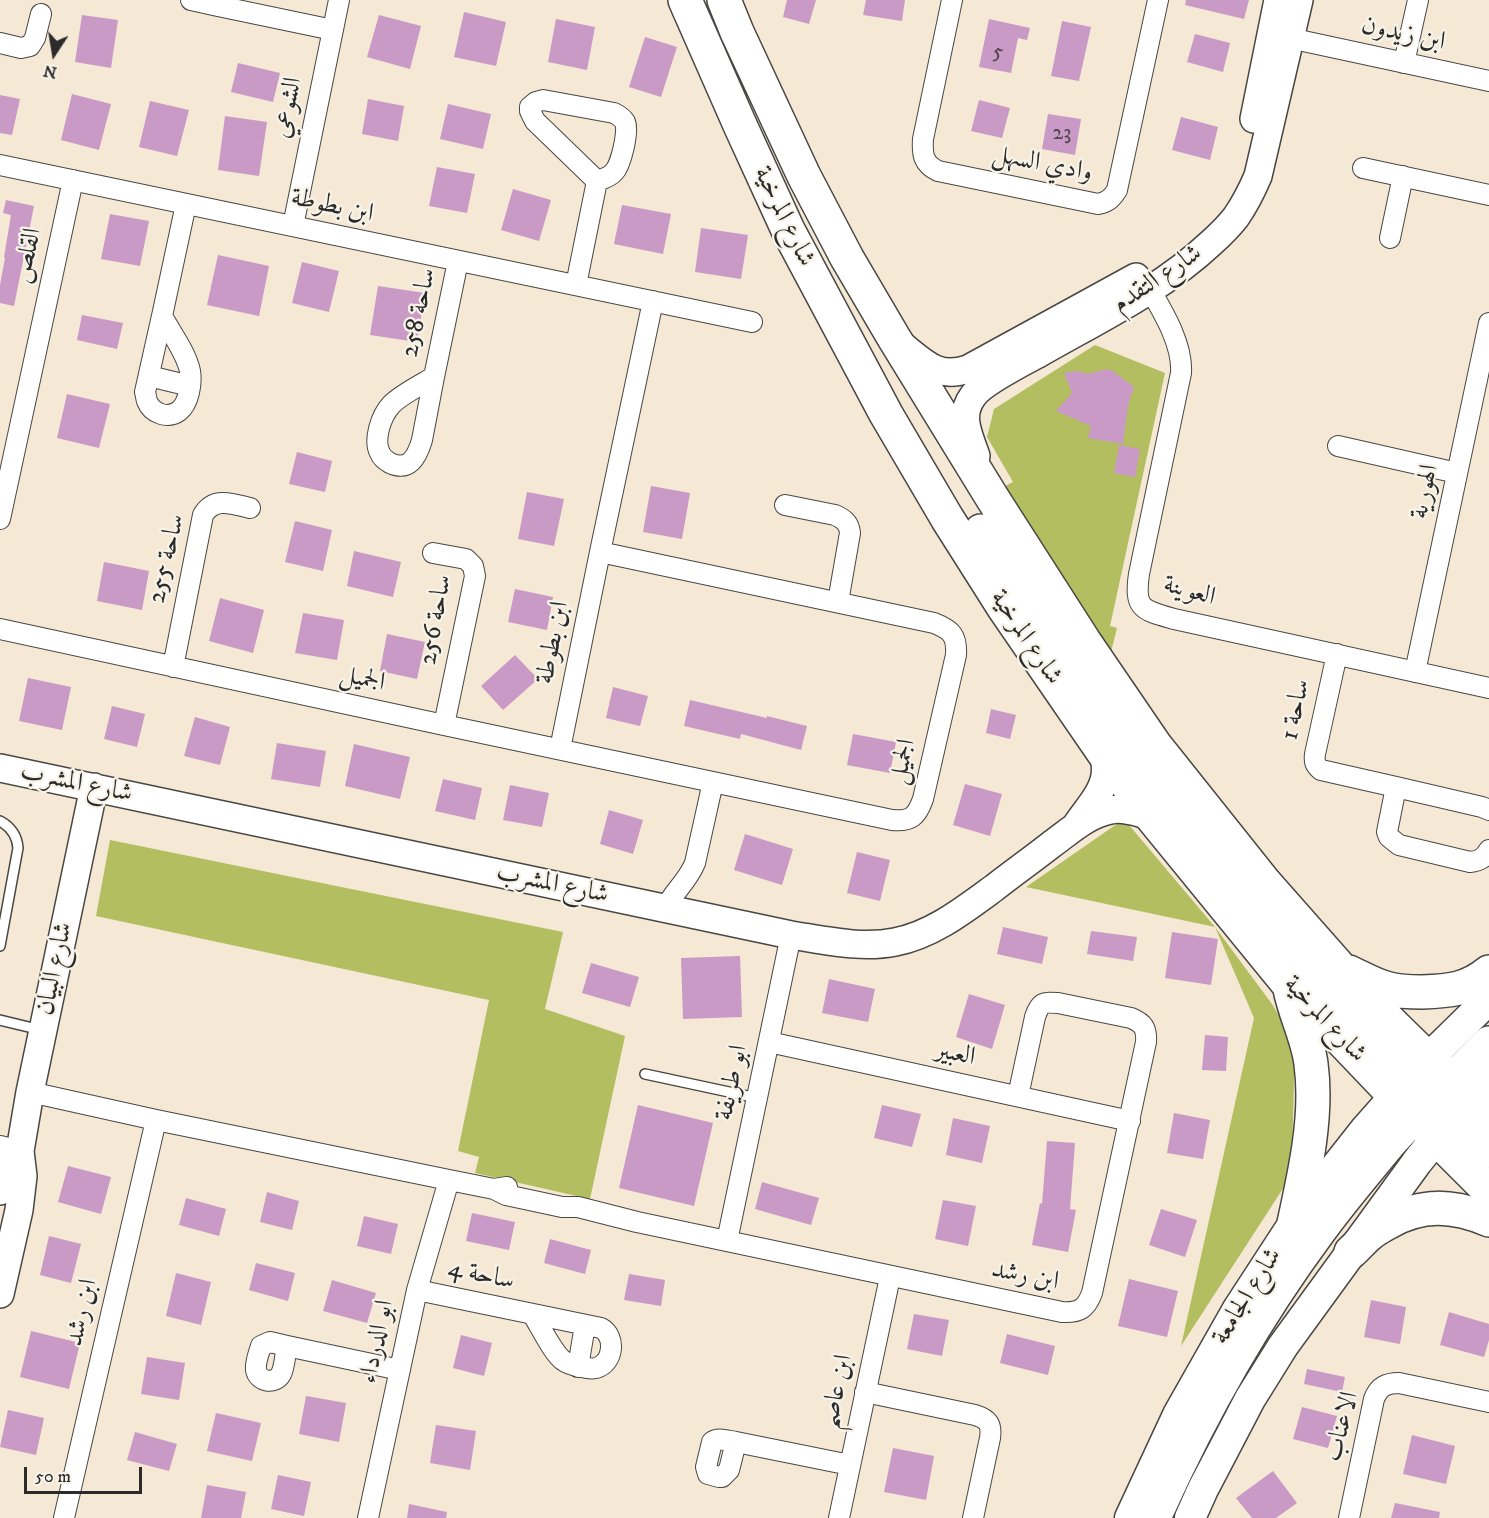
<!DOCTYPE html>
<html>
<head>
<meta charset="utf-8">
<style>
	body { margin:0 }
	#map { position:relative; width:1489px; height:1518px; overflow:hidden; background:#f5e8d4; font-family:"IM FELL DW Pica",serif }
	canvas { display:block }
	.north { position:absolute; left:24px; top:24px; width:60px; height:60px; -webkit-text-stroke:4px #f7f3e8; paint-order:stroke; rotate:192deg; font-size:16px; font-weight:700; line-height:24px; text-align:center; color:#2b2b2b }
	.north::after { content:''; display:block; margin:auto; width:21px; height:27px; background:#2b2b2b; clip-path:polygon(50% 0,100% 100%,50% 72%,0 100%) }
	.scale { position:absolute; left:24px; top:1467px; width:118px; height:27px; box-sizing:border-box; border:3px solid #2b2b2b; border-top:0; padding-left:8px; font-size:18px; line-height:21px; white-space:nowrap; color:#2b2b2b; -webkit-text-stroke:4px #f7f3e8; paint-order:stroke }
</style>
</head>
<body>
<div id="map">
<canvas width="1489" height="1518"></canvas>
<div class="north">N</div>
<div class="scale">50 m</div>
</div>
<script>
const ctx = document.querySelector('canvas').getContext('2d');
ctx.lineJoin = 'round';
function fill(path, color) { ctx.fillStyle = color; ctx.fill(path, 'evenodd'); }
function trace(path, color, width, dash) { ctx.strokeStyle = color; ctx.lineWidth = width; ctx.lineCap = dash ? 'butt' : 'round'; ctx.setLineDash(dash || []); ctx.stroke(path); }
function drawText(font, color, halo, rows, align = 'center') {
  ctx.font = font + ' "IM FELL DW Pica",Amiri,serif'; ctx.lineWidth = 4.5; ctx.setLineDash([]); ctx.textBaseline = 'middle'; ctx.strokeStyle = halo; ctx.fillStyle = color; for (const [text, x, y, turn = 0] of rows) {
    ctx.save(); ctx.translate(x, y); ctx.rotate((+turn || 0) * Math.PI / 180); ctx.textAlign = isNaN(turn) ? turn : align; if (halo) ctx.strokeText(text, 0, 0); ctx.fillText(text, 0, 0); ctx.restore();
  }
}
fill(new Path2D(`
	M1095,345L1165,373L1110,626L1117,628L1110,656L1003,487L1013,482L987,437L994,409Z
	M1124,819L1215,927L1272,1004L1295,1042L1292,1157L1284,1187L1181,1346L1254,1018L1215,927L1026,887Z
	M110,840L563,932L545,1009L625,1036L590,1199L475,1173L479,1157L458,1151L489,1000L96,916Z`), '#b2be5f');
fill(new Path2D(`
	M787,0H816L809,24L783,17Z
	M866,0H905L902,21L863,15Z
	M1186,0H1249L1244,19L1185,5Z
	M464,12L506,22L496,66L454,57Z
	M82,15L118,20L111,68L75,62Z
	M379,15L421,26L410,69L367,57Z
	M556,19L595,27L587,70L548,62Z
	M989,19L1030,28L1027,40L1018,38L1011,73L979,67Z
	M1062,21L1091,27L1079,81L1051,76Z
	M1195,34L1230,43L1223,72L1187,62Z
	M645,37L677,47L661,97L629,87Z
	M238,63L280,73L273,102L231,92Z
	M72,94L111,104L99,150L61,140Z
	M0,95L20,99L12,135L0,133Z
	M368,99L404,106L398,141L362,134Z
	M979,100L1010,108L1002,138L971,131Z
	M150,101L189,110L177,156L139,147Z
	M448,104L491,114L483,149L440,139Z
	M1048,114L1081,119L1075,155L1042,149Z
	M225,116L267,122L259,176L218,170Z
	M1181,117L1218,127L1210,160L1172,150Z
	M437,167L475,174L467,213L429,206Z
	M513,189L551,200L539,241L501,230Z
	M6,200L34,206L14,306L0,303V285L5,258L4,257L11,215L3,213Z
	M622,205L671,214L663,254L614,244Z
	M110,214L149,221L140,266L101,259Z
	M701,228L748,235L741,279L695,272Z
	M218,255L269,266L259,316L207,305Z
	M302,262L339,271L329,312L292,303Z
	M378,286L425,293L417,342L370,335Z
	M82,315L123,323L117,349L77,340Z
	M1107,369L1113,371L1134,387L1128,405L1123,444L1088,438L1091,426L1056,411L1072,393L1064,373L1078,371L1087,374Z
	M67,394L110,404L99,448L57,438Z
	M1119,445L1140,449L1135,477L1114,473Z
	M297,452L332,461L325,492L289,484Z
	M651,486L690,493L682,539L643,532Z
	M527,492L564,499L554,546L518,539Z
	M295,521L332,530L323,571L285,562Z
	M354,551L401,562L393,597L347,586Z
	M104,562L149,571L142,610L97,601Z
	M515,589L553,597L547,630L508,622Z
	M220,598L264,610L253,653L209,641Z
	M303,613L344,620L337,660L295,653Z
	M387,634L425,642L417,679L380,671Z
	M515,655L538,679L503,710L481,686Z
	M28,678L71,687L62,730L19,721Z
	M613,687L648,696L640,726L606,718Z
	M690,700L767,718V716L807,726L801,750L741,734L740,739L684,726Z
	M112,706L145,714L137,747L104,739Z
	M991,709L1016,715L1010,739L986,733Z
	M195,717L230,727L220,765L184,756Z
	M853,734L896,742L890,773L847,765Z
	M277,743L326,751L320,787L271,779Z
	M354,744L410,757L400,799L345,786Z
	M443,779L482,788L475,820L435,811Z
	M965,784L1002,794L990,836L953,825Z
	M510,785L549,793L542,827L503,820Z
	M609,810L643,820L633,854L600,844Z
	M745,834L793,849L782,885L734,870Z
	M857,852L890,860L880,901L847,893Z
	M1003,927L1048,937L1042,964L997,954Z
	M1091,931L1137,937L1133,961L1087,954Z
	M1172,932L1218,939L1211,985L1165,978Z
	M740,956L742,1017L683,1019L681,958Z
	M591,963L639,977L630,1007L582,993Z
	M829,979L875,989L868,1022L822,1013Z
	M969,994L1005,1005L992,1049L956,1037Z
	M1205,1035L1228,1037L1226,1071L1202,1070Z
	M638,1105L713,1123L694,1206L619,1188Z
	M882,1105L921,1114L912,1147L874,1138Z
	M1174,1113L1210,1120L1203,1159L1167,1153Z
	M953,1118L990,1126L982,1163L946,1155Z
	M1047,1141L1075,1143L1070,1209L1076,1210L1068,1252L1032,1245L1040,1203L1042,1204Z
	M68,1166L111,1177L101,1214L58,1202Z
	M762,1182L819,1198L811,1225L755,1209Z
	M267,1192L299,1201L292,1230L260,1222Z
	M186,1198L226,1209L219,1236L179,1225Z
	M943,1200L976,1206L968,1246L935,1239Z
	M1161,1209L1197,1220L1185,1257L1149,1245Z
	M472,1213L515,1222L509,1250L466,1241Z
	M364,1216L398,1224L391,1254L357,1246Z
	M49,1236L81,1244L71,1283L40,1275Z
	M550,1239L591,1250L585,1274L544,1263Z
	M256,1263L295,1273L288,1301L249,1290Z
	M176,1273L211,1282L201,1325L166,1316Z
	M629,1274L665,1280L661,1306L624,1300Z
	M1129,1279L1178,1291L1167,1337L1118,1326Z
	M332,1280L376,1293L367,1323L323,1311Z
	M1371,1300L1406,1307L1400,1344L1364,1337Z
	M1449,1312L1489,1324V1340L1484,1357L1440,1345Z
	M914,1314L949,1320L942,1356L907,1349Z
	M31,1331L80,1343L69,1389L20,1377Z
	M1007,1334L1055,1346L1048,1375L1000,1363Z
	M461,1335L492,1343L484,1376L453,1368Z
	M147,1357L185,1363L179,1400L141,1394Z
	M1307,1369L1345,1377L1342,1392L1304,1384Z
	M306,1396L346,1403L339,1442L299,1434Z
	M1302,1407L1337,1416L1328,1448L1293,1439Z
	M8,1410L44,1418L36,1455L0,1447Z
	M216,1413L261,1423L252,1461L207,1451Z
	M436,1425L476,1431L470,1470L430,1463Z
	M135,1432L177,1444L169,1471L127,1460Z
	M1412,1435L1455,1446L1446,1484L1403,1474Z
	M893,1448L934,1456L926,1500L884,1492Z
	M1273,1471L1297,1503L1276,1518H1252L1236,1498Z
	M278,1475L311,1482L304,1516L271,1509Z
	M207,1485L246,1492L241,1518H201Z
	M1395,1503L1440,1512L1439,1518H1391Z
	M409,1504L447,1512L446,1518H407Z`), '#ca9ac7');
const lane = new Path2D(`
	M0,821C11,827 17,835 18,848L0,946
	M0,1020L41,1030
	M645,1074L757,1098`);
const street = new Path2D(`
	M191,0L218,6L214,0
	M952,0L923,139C922,154 923,164 938,171L1098,204C1108,202 1112,198 1117,190L1158,0
	M218,6L333,30
	M1280,36L1489,81
	M0,43L21,48L30,46L35,38L41,14
	M1404,63L1418,0
	M543,100L614,113C618,115 622,117 625,122C629,131 621,165 614,172C610,177 603,179 597,181L535,121L530,111V107L536,102Z
	M0,165L752,322
	M1363,168L1489,195
	M293,226L339,0
	M1390,238L1403,176
	M1144,279C1159,306 1183,341 1181,373L1139,574C1134,609 1142,610 1174,619L1489,688
	M576,285L597,181
	M162,316C171,333 186,352 190,371C192,383 189,403 179,411C168,419 152,414 147,401C146,398 146,395 145,392Z
	M162,316L186,204
	M149,376L190,386
	M434,377L422,440C417,457 409,472 390,463C385,460 382,458 380,453C373,440 381,416 391,405C400,395 422,384 434,377Z
	M434,377L458,261
	M1338,446L1457,473
	M785,505L835,515C844,519 849,523 850,533L838,602
	M0,519L73,180
	M433,553L466,559L473,566L475,576L444,725
	M0,629L444,725L892,820C911,822 917,816 923,799L956,655C957,636 952,630 934,623L600,552
	M1337,654L1315,754C1314,762 1315,765 1321,770L1396,787
	M173,667L203,515C214,496 233,504 250,508
	M1415,672L1489,323
	M560,749L600,552L653,301
	M1489,810L1482,807L1396,787L1387,832L1389,837L1399,845L1470,862C1480,861 1484,858 1489,850
	M665,909C673,892 688,881 695,863L713,782
	M769,1042L1130,1121
	M30,1092L156,1120L449,1180L494,1189L507,1187
	M0,1146L20,1151
	M494,1189L506,1195L562,1207H578L637,1222L1062,1312C1079,1313 1086,1309 1092,1293L1146,1042C1147,1028 1143,1023 1131,1018L1058,1003C1043,1002 1040,1002 1035,1017L1018,1096
	M727,1241L791,935
	M417,1290L601,1328C616,1336 614,1363 596,1368C591,1369 586,1368 582,1367C576,1366 569,1365 564,1361C554,1355 540,1326 533,1315
	M287,1346C285,1354 285,1366 281,1374C275,1385 258,1382 256,1370C255,1362 259,1353 261,1346L270,1342L287,1346L400,1370
	M578,1367L585,1325
	M865,1392L975,1415C988,1419 992,1424 990,1438L973,1518
	M736,1442L729,1470L722,1477H719L708,1474L706,1467L712,1442C718,1437 728,1441 736,1442L850,1465
	M64,1518L156,1120
	M368,1518L417,1290L449,1180
	M839,1518L890,1277
	M1349,1518L1374,1399C1379,1386 1387,1383 1399,1383L1489,1402`);
const secondary = new Path2D(`
	M1254,119L1278,0
	M904,347C925,364 939,379 968,369L1136,277
	M976,456C969,435 958,416 973,396C982,383 1023,362 1038,354C1097,320 1161,290 1211,243C1220,235 1229,226 1236,217C1245,204 1252,190 1258,176L1299,0
	M0,768L791,935C824,940 861,949 895,942C932,935 964,910 994,888C1013,873 1033,859 1052,844C1070,831 1088,814 1111,810C1124,807 1138,813 1151,816
	M1077,824C1087,809 1102,794 1105,776C1106,769 1105,762 1105,755
	M0,1191L12,1162L20,1151
	M0,1294L19,1210L23,1176L20,1151L30,1092L94,787`);
const primary = new Path2D(`
	M1130,1518L1178,1415L1238,1309L1294,1223L1328,1177L1365,1130L1428,1059L1489,999
	M1190,1518L1203,1489L1250,1399L1283,1346L1417,1162L1454,1116L1489,1079`);
const highway = new Path2D(`
	M685,0L740,125L788,230L886,414L947,518L1004,608L1105,755L1151,816L1289,985L1414,1116L1489,1191
	M724,0L737,32L804,176L847,258L894,338L993,499L1084,641L1155,745L1265,883L1371,1003L1428,1059L1472,1098L1489,1115
	M981,531L1125,743L1177,812L1232,881L1314,977L1398,1064L1422,1085L1447,1097L1467,1098
	M1349,972C1362,978 1375,986 1389,989C1400,992 1411,992 1422,992C1449,991 1467,990 1489,972
	M1290,989C1295,1015 1308,1038 1311,1064C1318,1115 1305,1173 1294,1223
	M1439,1096L1445,1087L1489,1043
	M1422,1099C1450,1107 1469,1131 1489,1151
	M1351,1252C1358,1246 1364,1238 1371,1233C1376,1229 1382,1226 1387,1223C1422,1203 1453,1205 1489,1220
	M1154,1518C1199,1417 1254,1319 1320,1230C1341,1201 1365,1173 1388,1145C1401,1130 1416,1117 1425,1099`);
trace(lane, '#494744', 12);
trace(street, '#494744', 22);
trace(secondary, '#494744', 30);
trace(primary, '#494744', 33);
trace(highway, '#494744', 36);
trace(lane, '#fff', 9);
trace(street, '#fff', 20);
trace(secondary, '#fff', 27);
trace(primary, '#fff', 30);
trace(highway, '#fff', 33);
drawText('22px', '#534752', null, [
	["5",998,53],
	["23",1062,134]
]);
drawText('26px', '#2b2b2b', '#f7f3e8', [
	["ابن زيدون",1403,35,12],
	["الشوعي",289,108,-78],
	["وادي السهل",1042,165,11],
	["ابن بطوطة",332,207,12],
	["شارع المرخية",783,217,64],
	["القلص",29,256,-78],
	["شارع التقدم",1158,280,-34],
	["ساحة 258",420,313,-78],
	["الهورية",1426,492,-78],
	["ساحة 255",168,559,-77],
	["العوينة",1189,592,16],
	["ساحة 256",437,620,-80],
	["شارع المرخية",1025,638,56],
	["ابن بطوطة",554,643,-79],
	["الجميل",362,680,12],
	["ساحة 1",1297,710,-78],
	["الجميل",904,762,-77],
	["شارع المشرب",76,784,12],
	["شارع المشرب",552,885,12],
	["شارع البيان",56,969,-78],
	["شارع المرخية",1324,1020,47],
	["العبير",955,1055,12],
	["ابو طريفة",733,1083,-78],
	["ساحة 4",481,1276,12],
	["ابن رشد",1025,1277,11],
	["شارع الجامعة",1248,1297,-58],
	["ابن رشد",83,1313,-77],
	["ابو الدرداء",378,1342,-78],
	["ابن عاصم",838,1392,-78],
	["الاعناب",1343,1427,-75]
]);
</script>
</body>
</html>
